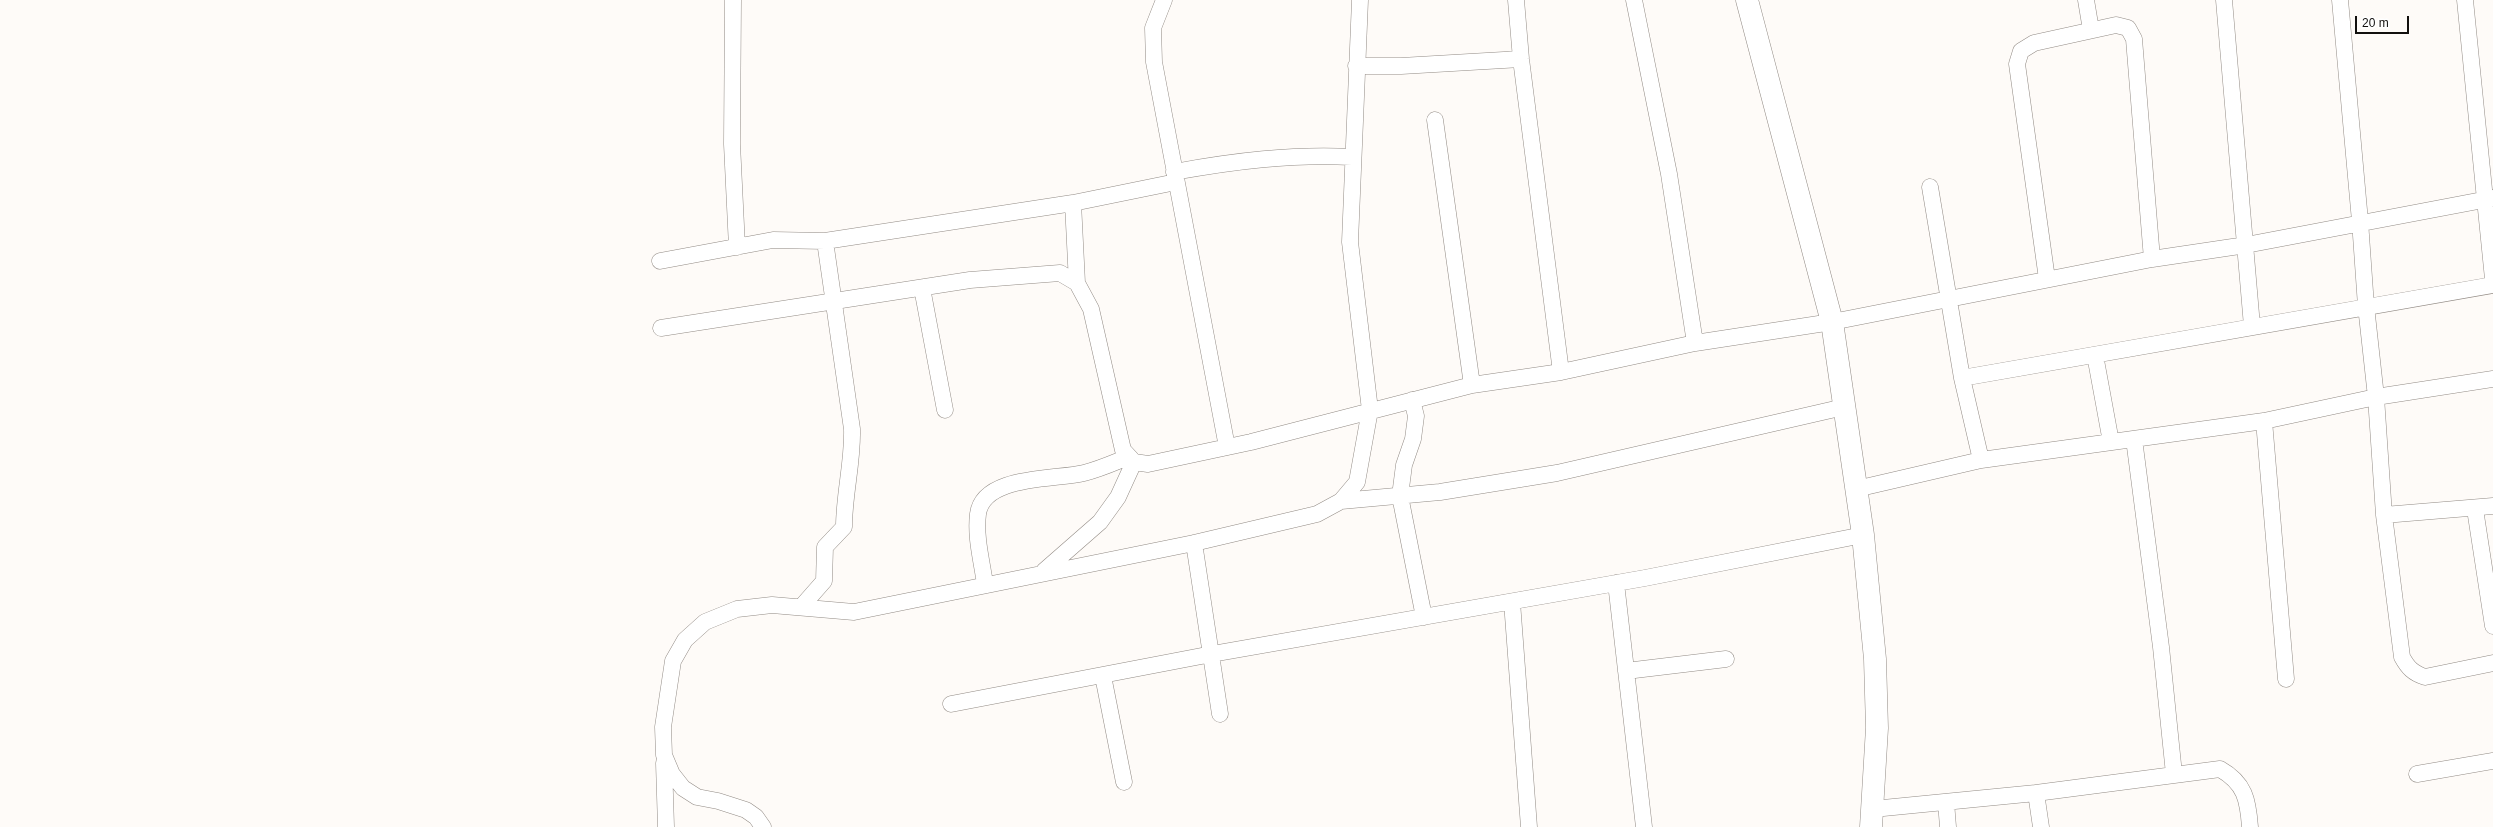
<!DOCTYPE html>
<html>
<head>
<meta charset="utf-8">
<style>
	body { margin:0 }
	#map { position:relative; width:2493px; height:827px; overflow:hidden; background:#fefbf8; font-family:Arial,sans-serif }
	canvas { display:block }
	.scale { position:absolute; left:2355px; top:16px; width:54px; height:18px; box-sizing:border-box; border:2px solid #12100e; border-top:0; padding-left:5px; font-size:12px; line-height:14px; white-space:nowrap; color:#12100e; -webkit-text-stroke:3px #fff; paint-order:stroke }
</style>
</head>
<body>
<div id="map">
<canvas width="2493" height="827"></canvas>
<div class="scale">20 m</div>
</div>
<script>
const ctx = document.querySelector('canvas').getContext('2d');
ctx.lineJoin = 'round';
function trace(path, color, width, dash) { ctx.strokeStyle = color; ctx.lineWidth = width; ctx.lineCap = dash ? 'butt' : 'round'; ctx.setLineDash(dash || []); ctx.stroke(path); }
const street = new Path2D(`
	M733,0L732,144L737,247
	M1164,0L1153,28L1154,62L1227,447
	M1516,0L1521,59L1561,372
	M1634,0L1669,174L1695,343
	M2086,0L2091,30
	M2224,0L2252,326
	M2340,0L2360,221L2366,306L2376,397L2384,515L2402,657C2408,668 2413,673 2425,677L2493,663
	M2465,0L2493,279
	M1356,66H1401L1521,59
	M1435,120L1472,385
	M1174,172C1234,161 1291,154 1352,157
	M1930,187L1962,378L1981,460
	M1073,203L1077,283
	M660,261L773,240L825,241L1073,203L1176,182
	M2047,279L2017,64L2021,51L2034,43L2116,25L2128,28L2134,39L2152,259
	M922,288L945,410
	M661,328L970,280L1060,273L1077,283L1091,309L1123,450L1134,462L1148,464L1251,442L1472,385L1561,372L1695,343L1832,322L2152,259L2246,245L2493,198
	M2095,355L2111,442
	M1962,378L2493,285
	M1412,400L1416,416L1413,439L1404,465L1400,496L1424,617
	M2264,421L2286,679
	M2134,439L2161,647L2174,774
	M1856,489L1981,460L2264,421L2376,397L2493,379
	M1341,501L1440,492L1557,473L1844,407
	M2475,509L2493,626
	M2384,515L2493,506
	M1194,543L1220,714
	M1044,571L1100,522L1118,497L1134,462
	M1616,583L1644,827
	M985,584C982,562 975,537 978,514C983,475 1055,480 1084,473C1100,469 1113,463 1128,457
	M1512,602L1529,827
	M802,606L824,581L825,547L844,527C844,494 853,462 852,429L825,241
	M1626,671L1726,659
	M1103,676L1124,782
	M951,704L1212,654L1645,578L1863,535
	M664,763L666,827
	M2417,774L2493,761
	M2036,793L2041,827
	M1946,802L1948,827
	M1873,809L2036,793L2220,769C2245,783 2248,800 2250,827
	M763,827L756,817L746,810L718,801L697,797L683,788L672,774L664,755L663,727L673,661L685,640L705,622L737,609L772,605L854,612L1194,543L1317,514L1341,501L1357,482L1370,410L1350,242L1360,0`);
const secondary = new Path2D(`
	M1747,0L1832,322L1863,535L1875,659L1877,728L1871,827`);
trace(street, '#928b85', 17);
trace(secondary, '#928b85', 23);
trace(street, '#fff', 16);
trace(secondary, '#fff', 22);
</script>
</body>
</html>
